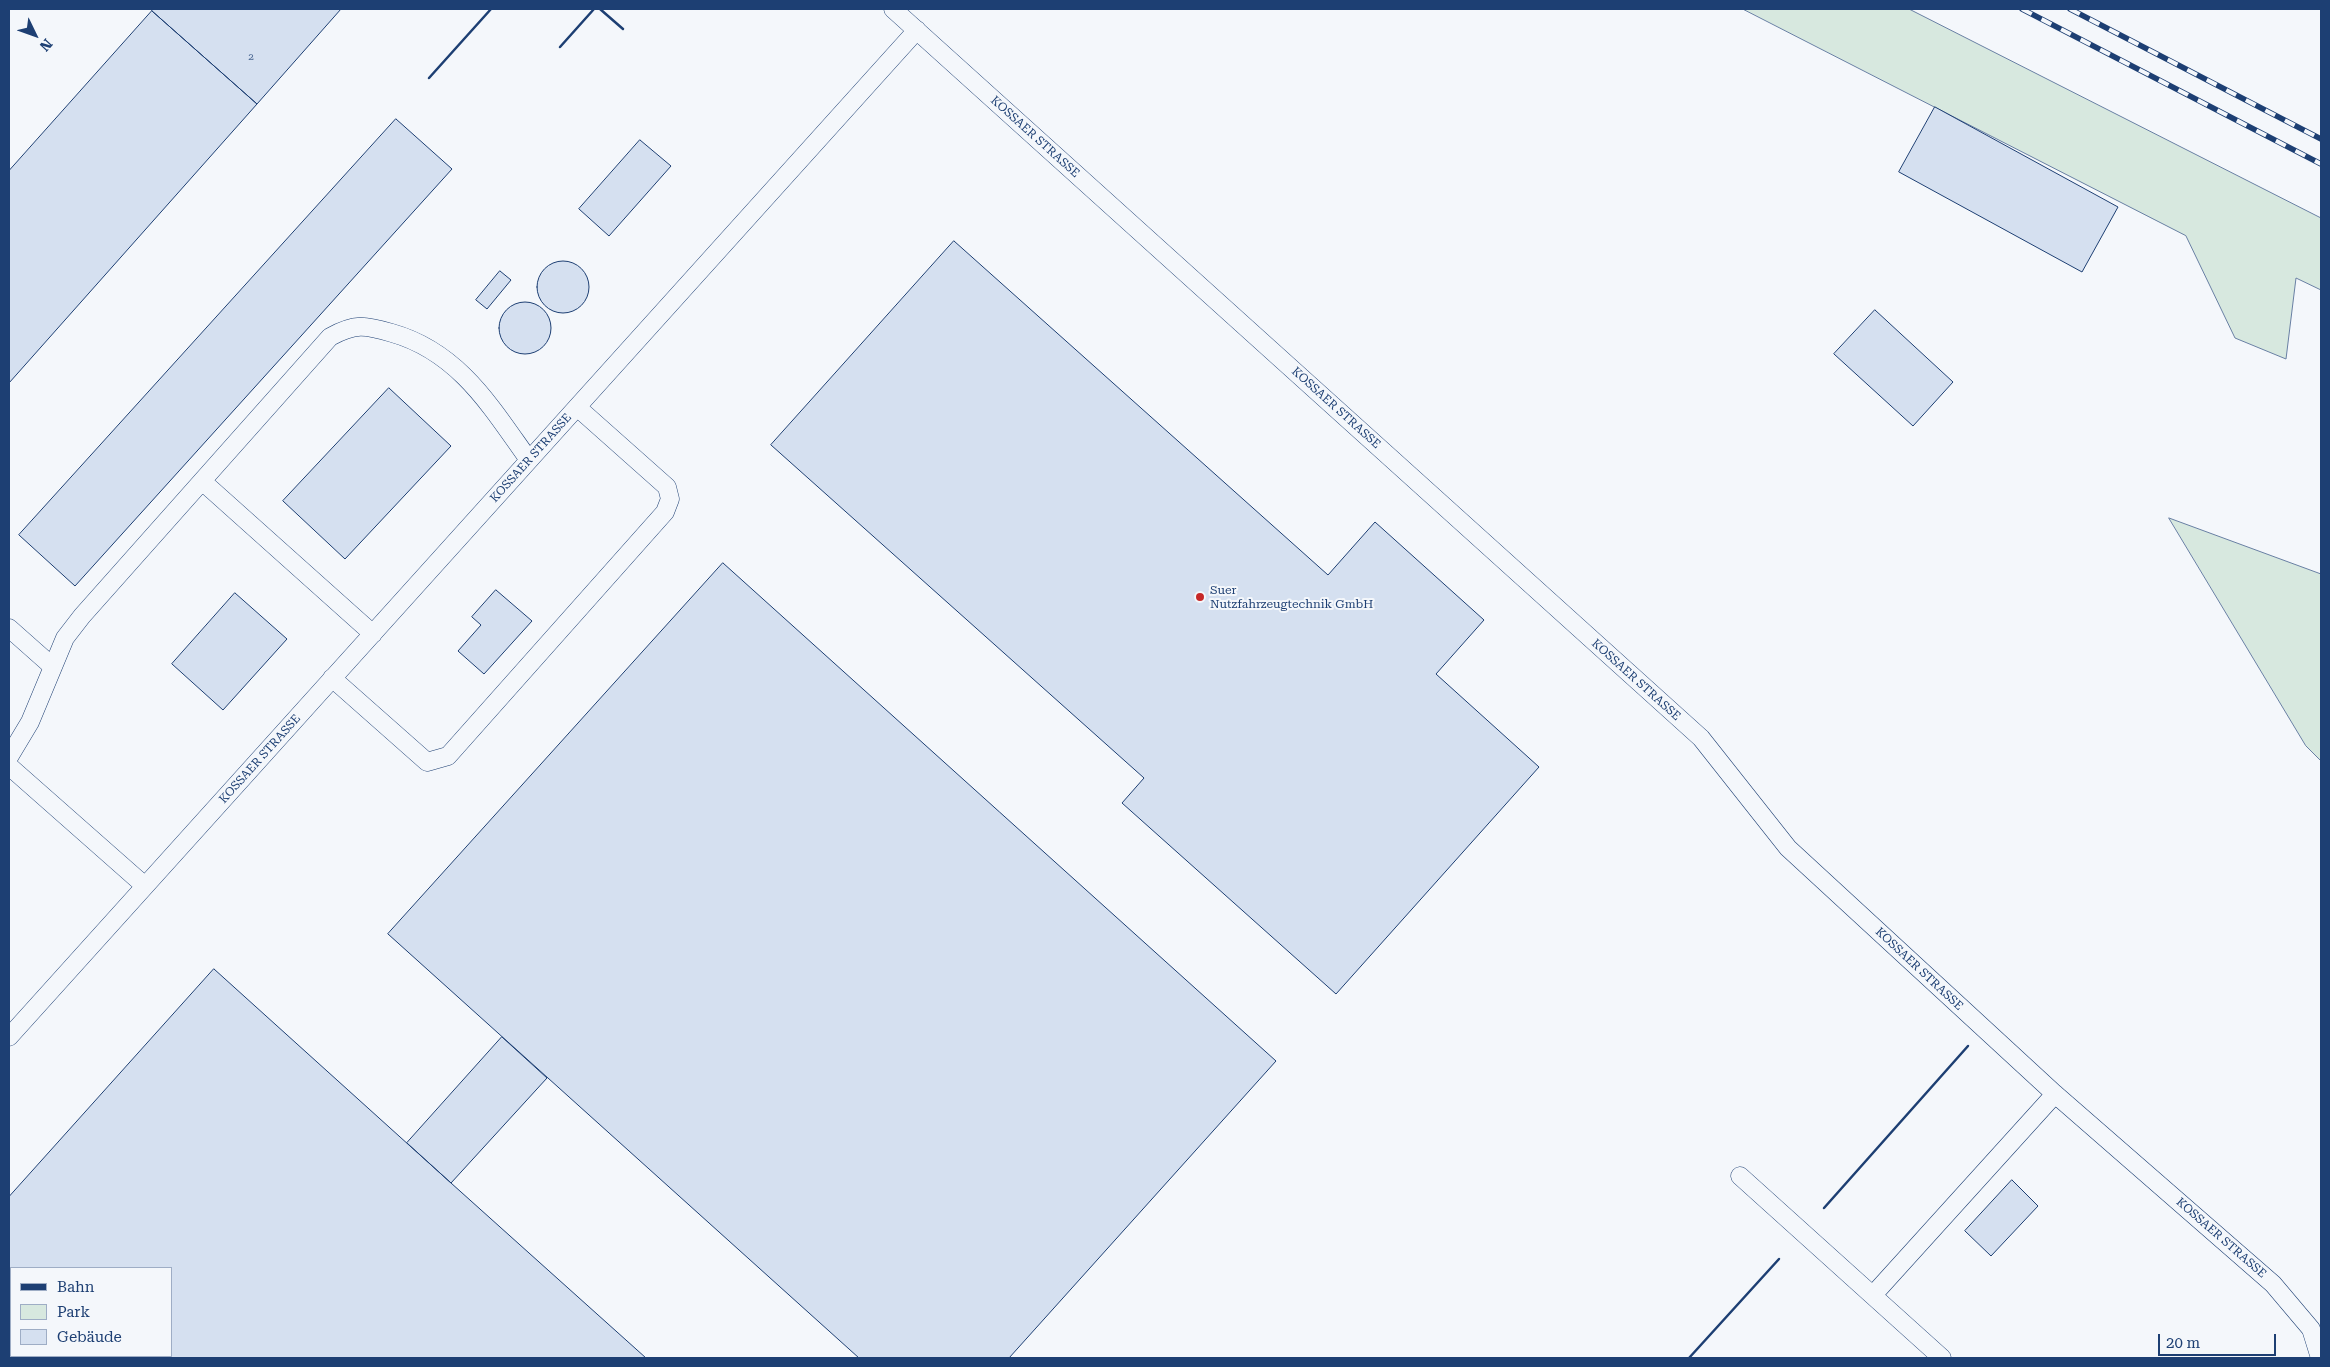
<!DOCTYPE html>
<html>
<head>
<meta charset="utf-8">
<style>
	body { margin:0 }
	#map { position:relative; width:2330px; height:1367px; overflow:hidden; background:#f4f7fb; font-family:"Roboto Serif",serif }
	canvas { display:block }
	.frame { position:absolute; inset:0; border:10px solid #1d3f73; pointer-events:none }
	.legend { position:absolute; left:10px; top:1267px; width:162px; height:90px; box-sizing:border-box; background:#f4f7fb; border:1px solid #9eadc5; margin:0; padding:6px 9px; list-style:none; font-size:15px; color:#1d3f73 }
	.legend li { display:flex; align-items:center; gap:10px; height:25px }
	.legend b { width:25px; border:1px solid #9eadc5 }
	.north { position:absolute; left:10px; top:10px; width:50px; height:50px; -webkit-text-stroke:4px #f4f7fb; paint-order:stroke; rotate:132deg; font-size:14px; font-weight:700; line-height:20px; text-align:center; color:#1d3f73 }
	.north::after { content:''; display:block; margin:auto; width:18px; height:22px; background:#1d3f73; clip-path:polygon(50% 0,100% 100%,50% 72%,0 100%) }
	.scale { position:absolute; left:2158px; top:1334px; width:118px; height:22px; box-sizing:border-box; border:2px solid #1d3f73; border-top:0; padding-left:6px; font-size:15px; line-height:18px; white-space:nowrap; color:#1d3f73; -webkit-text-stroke:4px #f4f7fb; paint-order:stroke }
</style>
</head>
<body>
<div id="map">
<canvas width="2330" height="1367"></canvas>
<div class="frame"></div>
<ul class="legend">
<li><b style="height:6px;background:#1d3f73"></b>Bahn</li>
<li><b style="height:14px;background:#d7e8df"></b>Park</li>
<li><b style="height:14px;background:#d5e0f0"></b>Gebäude</li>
</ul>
<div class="north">N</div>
<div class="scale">20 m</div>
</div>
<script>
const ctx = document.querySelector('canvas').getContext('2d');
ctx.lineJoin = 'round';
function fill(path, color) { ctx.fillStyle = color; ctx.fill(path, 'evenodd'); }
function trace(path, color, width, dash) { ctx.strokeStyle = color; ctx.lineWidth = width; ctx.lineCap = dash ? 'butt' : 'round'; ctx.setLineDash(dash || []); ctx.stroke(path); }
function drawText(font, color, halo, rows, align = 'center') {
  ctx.font = font + ' "Roboto Serif",serif'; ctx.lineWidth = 4; ctx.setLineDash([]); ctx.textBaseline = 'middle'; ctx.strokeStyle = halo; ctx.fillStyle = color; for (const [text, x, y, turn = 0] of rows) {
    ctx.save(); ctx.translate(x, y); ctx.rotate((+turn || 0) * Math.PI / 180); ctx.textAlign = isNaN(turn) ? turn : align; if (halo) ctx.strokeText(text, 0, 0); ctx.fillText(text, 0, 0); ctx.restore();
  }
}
const green = new Path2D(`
	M1743,9H1909L2321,218V290L2296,278L2286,359L2235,338L2186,236Z
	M2169,518L2321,574V761L2306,746Z`);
fill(green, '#d7e8df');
trace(green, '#687fa3', 1);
const building = new Path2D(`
	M153,9H341L257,104L152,11Z
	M152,11L257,104L9,383V171Z
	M1935,107L2118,207L2082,272L1899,172Z
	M396,119L452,169L75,586L19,535Z
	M640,140L671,166L609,236L579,209Z
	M954,241L1328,575L1375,522L1484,620L1436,674L1539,767L1336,994L1122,803L1144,778L771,445Z
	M537 287a26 26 0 1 1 52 0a26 26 0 1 1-52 0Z
	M500,271L511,280L487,309L476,300Z
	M499 328a26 26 0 1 1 52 0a26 26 0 1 1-52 0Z
	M1875,310L1953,382L1913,426L1834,354Z
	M389,388L451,446L345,559L283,501Z
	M723,563L1276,1061L1009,1358H859L388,934Z
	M496,590L532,621L484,674L458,651L481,625L472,617Z
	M235,593L287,639L223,710L172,664Z
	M214,969L451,1183L646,1358H62L59,1356H171V1268H11V1313L9,1311V1197Z
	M502,1037L547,1078L451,1183L407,1143Z
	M2012,1180L2038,1206L1991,1256L1965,1231Z`);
fill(building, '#d5e0f0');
trace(building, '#1d3f73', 1);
const service = new Path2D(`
	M893,9L1701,738L1788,848L2055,1094L2273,1284L2311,1329L2320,1358
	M202,481L373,634
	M9,628L53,667
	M332,678L427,762L448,756L665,512L670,499L667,487L577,407
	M9,757L30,722L65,638L82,616L330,337C355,323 365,325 392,333C459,352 491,407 529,460
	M9,766L145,886
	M9,1037L917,30
	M1740,1176L1942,1358
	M1873,1295L2055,1094`);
trace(service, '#1d3f73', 19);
trace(service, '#f4f7fb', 18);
const rail = new Path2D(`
	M2022,9L2321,164
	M2070,9L2321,139`);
trace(rail, '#1d3f73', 5.5);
trace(rail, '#f4f7fb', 4, [11]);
trace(new Path2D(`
	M600,9L623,29
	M560,47L594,9
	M429,78L491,9
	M1824,1208L1968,1046
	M1689,1358L1779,1259`), '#1d3f73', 2.5);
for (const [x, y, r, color] of [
	[1200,597,5,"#c62828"]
]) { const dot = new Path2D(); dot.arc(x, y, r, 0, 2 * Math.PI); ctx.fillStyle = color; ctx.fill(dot); trace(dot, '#f4f7fb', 2); }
drawText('10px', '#4b6792', null, [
	["2",251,57]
]);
drawText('12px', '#1d3f73', '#f4f7fb', [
	["KOSSAER STRASSE",1035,137,42],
	["KOSSAER STRASSE",1336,408,42],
	["KOSSAER STRASSE",531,458,-48],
	["KOSSAER STRASSE",1636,680,42],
	["KOSSAER STRASSE",260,759,-48],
	["KOSSAER STRASSE",1919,969,43],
	["KOSSAER STRASSE",2221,1238,41]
]);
drawText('12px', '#1d3f73', '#f4f7fb', [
	["Suer",1210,590],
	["Nutzfahrzeugtechnik GmbH",1210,604]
], 'left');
</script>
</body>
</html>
